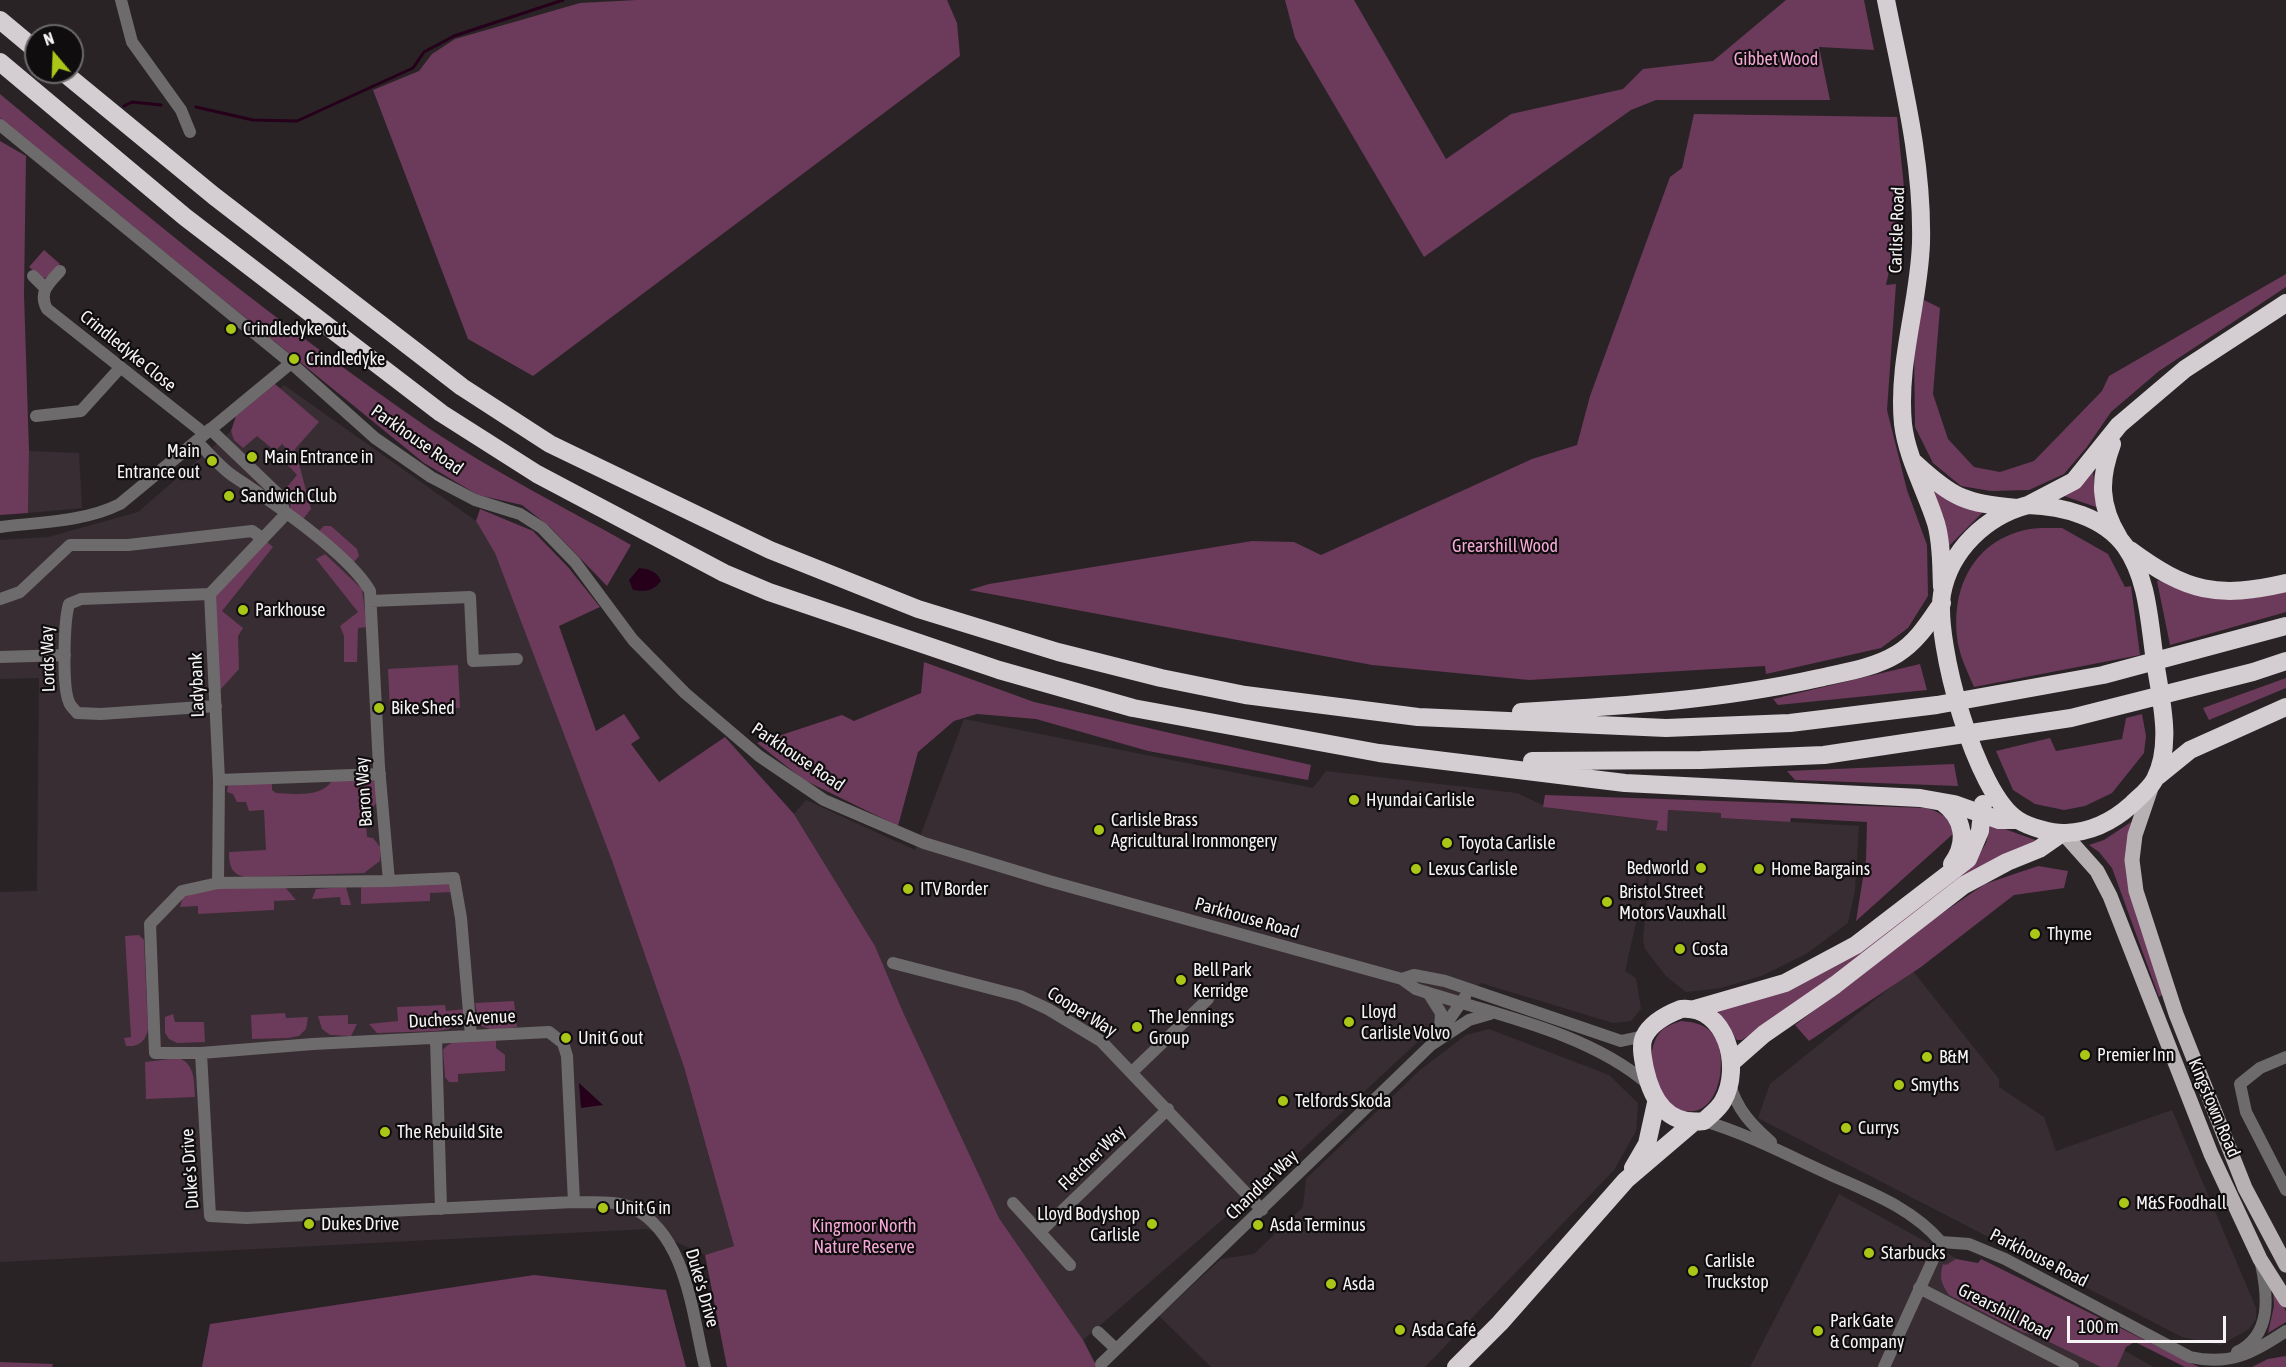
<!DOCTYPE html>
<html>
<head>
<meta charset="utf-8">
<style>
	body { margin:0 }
	#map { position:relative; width:2286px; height:1367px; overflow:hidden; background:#292326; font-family:"Asap Condensed",sans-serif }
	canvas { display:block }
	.north { position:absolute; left:24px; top:24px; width:60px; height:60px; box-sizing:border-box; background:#100d0f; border:2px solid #6c696b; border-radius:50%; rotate:341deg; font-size:16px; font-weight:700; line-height:24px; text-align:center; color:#f6f3f5 }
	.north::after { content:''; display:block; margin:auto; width:21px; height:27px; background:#aac718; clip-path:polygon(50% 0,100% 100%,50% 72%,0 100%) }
	.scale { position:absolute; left:2067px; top:1316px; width:159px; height:27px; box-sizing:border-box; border:3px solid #f6f3f5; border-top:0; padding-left:8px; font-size:18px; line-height:21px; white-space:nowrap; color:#f6f3f5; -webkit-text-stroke:4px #100d0f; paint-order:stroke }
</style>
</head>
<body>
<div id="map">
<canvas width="2286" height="1367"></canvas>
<div class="north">N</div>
<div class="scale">100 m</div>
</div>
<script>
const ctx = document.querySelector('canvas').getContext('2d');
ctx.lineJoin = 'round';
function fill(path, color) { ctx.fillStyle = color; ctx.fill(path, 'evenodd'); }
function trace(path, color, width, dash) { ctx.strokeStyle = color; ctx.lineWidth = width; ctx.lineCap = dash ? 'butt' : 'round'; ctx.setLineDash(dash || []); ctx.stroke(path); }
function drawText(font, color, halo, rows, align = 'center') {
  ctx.font = font + ' "Asap Condensed",sans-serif'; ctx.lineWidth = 4.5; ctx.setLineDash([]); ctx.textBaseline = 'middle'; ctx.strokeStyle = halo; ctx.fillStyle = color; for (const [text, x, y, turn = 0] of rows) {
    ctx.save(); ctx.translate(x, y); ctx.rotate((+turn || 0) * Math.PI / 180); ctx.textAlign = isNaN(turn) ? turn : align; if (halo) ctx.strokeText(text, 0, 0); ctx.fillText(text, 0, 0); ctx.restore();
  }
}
fill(new Path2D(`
	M284,385L476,521L497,555L611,858L684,1067L734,1246L705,1255L647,1229L0,1262V892L37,891L39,678L0,679V540L48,537L138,512Z
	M29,451L79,453L82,508L28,513Z
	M964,719L1313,788L1326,771L1517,793L1549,808L1658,821L1656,829L1668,810L1721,813L1722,818L1859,826L1855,890L1848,923L1806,954L1761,976L1721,988L1686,992L1666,976L1645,949L1643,940L1651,857L1625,971L1636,978L1641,1009L1631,1021L1613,1023L1481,983L1281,1169L1083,1340L999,1218L903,1012L875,946L794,814L806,800L915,850Z
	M1912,970L1999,1079V1087L2044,1117L2056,1151L2172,1110L2256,1308V1319L2249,1329L2221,1345L2182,1337L1758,1118L1770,1084Z
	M1489,1029L1609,1075L1638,1103L1636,1131L1614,1170L1425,1367H1211L1159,1316L1221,1259L1254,1254L1303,1207L1306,1179L1420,1070L1466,1035Z
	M1839,1194L2154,1367H1750Z`), '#382d33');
fill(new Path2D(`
	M636,0H947L957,23L960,56L533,376L468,339L373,90L419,71L432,54L455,39L580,3Z
	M1285,0H1354L1446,159L1511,114L1623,89L1643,69L1713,61L1786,0H1864L1874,50L1819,47L1830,100H1656L1631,110L1424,257L1295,38Z
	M0,94C139,210 280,326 430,429C494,472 564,507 631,545L607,586L550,527L522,505L478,495L424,463L0,118Z
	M1694,114L1897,117L1905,198L1886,285L1896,284L1887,410L1907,490L1927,545L1928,596L1908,628L1881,648L1766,674L1765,666L1529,680L1372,665L969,590L989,584L1252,541L1294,542L1321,555L1532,459L1577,445L1590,396L1670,177L1682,168Z
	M0,141L26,156L24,294L29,451L28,513L0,515Z
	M44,250L60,264L52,274L43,279L29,267Z
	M2286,274V287L2159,371L2111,412L2087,447L2064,474L2029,490L1991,491L1961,486L1933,463L1915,427L1914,347L1924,300L1940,308L1933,394L1948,439L1974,467L2000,472L2034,461L2102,391L2109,376Z
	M275,384L319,422L295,449L311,509L303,519L290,508L293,493L287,487L297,475L281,458L288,450L282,444L275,451L257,436L243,448L234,440L231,431L236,416Z
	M2093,470L2096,507L2064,496Z
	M1929,484L1983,512L1949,546L1944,517Z
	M480,509L533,531L568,567L600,607L559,626L596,731L624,714L640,738L631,744L659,782L725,737L794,814L875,946L903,1012L999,1218L1083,1340L1097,1367H727L705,1255L734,1246L684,1067L611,858L495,553L476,521Z
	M324,526H331L357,549L359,556L355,561L350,562L319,531Z
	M2062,528L2108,554L2125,587L2131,586L2140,655L1974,687C1969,675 1962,661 1959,648C1949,598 1967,546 2021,531C2033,527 2049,528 2062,528Z
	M265,540L273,547L222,611L243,628L238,636L239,669L220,690L215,594Z
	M325,554L362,589L367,627L358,628L357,662H344V636L340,626L358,612L316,559Z
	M2161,580C2207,603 2236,604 2286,591V612L2170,645L2157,581Z
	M924,662L1034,702L1311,765L1308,780L1148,751L1036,719L977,714L954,721L918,752L898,826L804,780L757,743L842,715L854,721L921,693Z
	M1920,664L1927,690L1778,705L1773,699Z
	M458,665L460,708L390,711L388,669Z
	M2286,678V688L2209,720L2203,708Z
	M2142,714L2146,736L2144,753L2112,793L2085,806L2064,810L2035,804L2013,790L1996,751L2050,738L2056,751L2122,739L2126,718Z
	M1954,764L1958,786L1795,780L1787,771Z
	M333,778L374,780L377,802L372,809L365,810L367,837L373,838L381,848L380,861L364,873L245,877C231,874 229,865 229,852L266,850L264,810L249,811L246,802H237L233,794L227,792L228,786L272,781V790L276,793C295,794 325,798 333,778Z
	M1545,795L1926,808C1942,813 1949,817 1953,834L1856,921L1866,859L1867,822L1791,818L1790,822L1721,818V813L1668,810L1667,831L1656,830L1658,821L1543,807Z
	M2131,822C2116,886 2144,935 2165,993L2159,997L2112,868L2099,852L2089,845L2104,840Z
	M1991,824L2038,841L1742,1040H1737L1719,1016V1009L1922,905L1974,863L1986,843Z
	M2038,866L2068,871L2064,888L2014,895L1921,967L1809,1041L1795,1025L1938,916L1985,884Z
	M448,881L453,892L430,893V901L361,904V887Z
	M284,886L296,900L274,901V910L198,914V906L180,907L183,897L210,889Z
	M346,887L351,905H341L340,897L312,899L316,889Z
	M139,935L144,940L148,1030C145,1042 138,1047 126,1046L124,1038L131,1037L125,936Z
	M514,1001L517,1027L492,1030L479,1025L475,1003Z
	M445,1005L446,1011L466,1009L465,1015L449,1029L437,1031L377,1033L369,1024L398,1021L397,1007Z
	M285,1013L286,1018L308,1017L306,1029L299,1036L288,1038L252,1039L251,1015Z
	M173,1014L175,1022H204L205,1042L177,1043L169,1039L165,1033V1017Z
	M348,1015V1024H357L351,1036L330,1035L322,1029L318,1016Z
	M1681,1021C1694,1022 1705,1024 1713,1034C1728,1053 1722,1107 1694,1111C1659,1116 1641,1060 1658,1035C1663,1027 1672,1024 1681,1021Z
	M496,1038V1048L505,1055V1071L458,1074V1082H449L445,1077L443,1050C453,1036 480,1040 496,1038Z
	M178,1058C195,1063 194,1081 195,1097L146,1099L145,1062Z
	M1956,1259L1978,1263L1981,1259L2199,1367H2185L2135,1342L2126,1347L2117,1367H2101L2037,1336L2022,1332L1949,1295C1941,1284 1939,1277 1943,1264L1946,1265Z
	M534,1275L666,1290L686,1367H202L210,1324Z
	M2273,1289L2286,1311V1322L2268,1333L2274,1306Z
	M2286,1356V1367H2252L2268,1359Z
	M0,1362L53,1364L52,1367H0Z`), '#6c3a5a');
fill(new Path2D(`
	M639,568C649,569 657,571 661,581C653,591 646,592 633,590L629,580Z
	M579,1083L603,1105L581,1108Z`), '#26001a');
trace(new Path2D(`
	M124,106L132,102L161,105
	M196,107L253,120L297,121L413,68L424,52L454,36L563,0`), '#26001a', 3);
trace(new Path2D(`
	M121,0L132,42L181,110L190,132
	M0,125L291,363L375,438L431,477L475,500L520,514L542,528L575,562L633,640L685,693L759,756L824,800L924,843L1049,881L1402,979L1416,989C1492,1014 1586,1031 1648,1084
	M60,271C49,283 38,292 47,309L205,434
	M33,276L44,287
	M36,416L81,411L120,368
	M210,429L279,495L285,513
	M196,441C208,452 220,467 233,476C271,501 349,554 370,591L379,767L389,881L454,878L461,918L471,1036
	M0,527C40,522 84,522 120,504L291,363
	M210,594L81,599L69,604C64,620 62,687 69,702C70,706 75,710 77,713L101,714L216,706
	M0,599L20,592L70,545H128L252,531L262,538
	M371,601L470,597L473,661L517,659
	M0,657L65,655
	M219,780L380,774
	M389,881L218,883L182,891L150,924L155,1053H201L210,1216L246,1218L574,1202C593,1203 616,1200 633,1208C687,1236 692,1314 705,1367
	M218,883L219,780L210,594L285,515
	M893,963L1020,996L1048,1009L1101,1041L1262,1210
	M1402,979L1414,975L1445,981L1621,1041L1644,1036
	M1429,994L1441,1013L1440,1030
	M436,1039L441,1209
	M1434,1041L1465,997
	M201,1053L313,1044L549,1032L563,1043L567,1056L574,1202
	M2286,1057L2260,1068L2240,1084L2246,1112L2286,1190
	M1132,1072L1208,999
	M1730,1084C1737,1110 1752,1125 1771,1142
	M1704,1121C1748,1134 1789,1156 1831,1175C1871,1193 1912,1208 1941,1242L1969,1244L2005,1259L2190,1357C2230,1366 2253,1353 2286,1331
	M1013,1203L1070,1265
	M1040,1232L1168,1109
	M1919,1288L2073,1367
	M1098,1332L1116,1349
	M2237,1352C2272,1335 2268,1296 2261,1264
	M1101,1364L1431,1045L1469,1020L1490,1014
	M1884,1367L1941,1242`), '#6e6b6c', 12);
trace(new Path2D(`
	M2152,785L2135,835L2132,860L2136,891L2176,1014L2245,1188L2286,1265
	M2064,834L2097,871L2110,896L2211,1154L2260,1259L2286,1300`), '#b7b1b4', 15);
trace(new Path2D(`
	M1886,0C1902,81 1923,160 1921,243C1919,304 1897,362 1903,424C1907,458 1926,491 1936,523C1942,544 1941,566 1942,587
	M0,20L36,50
	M0,62L185,217L441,413L537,474L724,573L769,592L999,670L1133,708L1379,753L1625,783L1920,798L1954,804L1999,820H2017
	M63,72L214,196L462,387L550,444L770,550L918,609L1058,652L1161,678L1245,695L1418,717L1666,728L1790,723L1937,705L2103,675L2286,626
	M2112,444C2099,479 2099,505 2119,538
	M1915,463C1954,499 1965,503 2017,508
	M2030,504L2074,481L2119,425L2185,369L2286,303
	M2028,505C2063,506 2104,517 2125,546C2147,577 2149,618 2154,654C2159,693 2174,742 2155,779C2150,789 2139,797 2131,805C2112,822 2091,832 2066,833C2053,834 2029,827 2018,820C1976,795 1934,641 1942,594C1950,550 1986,516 2028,505Z
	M2130,550C2187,592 2217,599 2286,583
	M1521,712C1622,706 1721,700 1819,678C1845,672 1874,668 1897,654C1917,642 1929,622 1942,603
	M1532,761L1701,760L1824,755L2071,718L2253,672L2286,661
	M2158,776L2190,750L2286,707
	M1942,802C1964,818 1968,842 1952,864
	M1681,1009C1727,1005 1742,1068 1723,1101C1719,1109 1710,1115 1704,1121C1667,1126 1652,1100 1645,1069C1643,1059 1640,1046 1644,1037C1651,1022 1668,1014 1681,1009Z
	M1695,1009L1785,983L1856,945L1968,859L1980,831L1983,804
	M1731,1063L1764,1034L1835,985L1964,885L2007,862L2039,849L2062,833
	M1633,1168L1647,1144L1656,1103
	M1456,1367L1500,1323L1626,1180L1694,1122`), '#d4cdd1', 18);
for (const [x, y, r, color] of [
	[231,329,6,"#aac718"],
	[294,359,6,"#aac718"],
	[252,457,6,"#aac718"],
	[212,461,6,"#aac718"],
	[229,496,6,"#aac718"],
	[243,610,6,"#aac718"],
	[379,708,6,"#aac718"],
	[1354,800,6,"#aac718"],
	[1099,830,6,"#aac718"],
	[1447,843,6,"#aac718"],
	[1701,868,6,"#aac718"],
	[1416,869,6,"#aac718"],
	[1759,869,6,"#aac718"],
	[908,889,6,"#aac718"],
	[1607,902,6,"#aac718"],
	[2035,934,6,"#aac718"],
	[1680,949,6,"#aac718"],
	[1181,980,6,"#aac718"],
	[1349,1022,6,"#aac718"],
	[1137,1027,6,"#aac718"],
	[566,1038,6,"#aac718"],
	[2085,1055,6,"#aac718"],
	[1927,1057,6,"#aac718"],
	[1899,1085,6,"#aac718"],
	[1283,1101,6,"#aac718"],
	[1846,1128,6,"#aac718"],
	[385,1132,6,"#aac718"],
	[2124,1203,6,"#aac718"],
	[603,1208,6,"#aac718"],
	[309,1224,6,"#aac718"],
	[1152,1224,6,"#aac718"],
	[1258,1225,6,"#aac718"],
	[1869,1253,6,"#aac718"],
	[1693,1271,6,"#aac718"],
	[1331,1284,6,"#aac718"],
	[1400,1330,6,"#aac718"],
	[1818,1331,6,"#aac718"]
]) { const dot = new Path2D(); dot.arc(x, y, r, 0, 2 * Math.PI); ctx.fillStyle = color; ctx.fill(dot); trace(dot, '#100d0f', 2); }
drawText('18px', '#f5a7d6', '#100d0f', [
	["Gibbet Wood",1776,59],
	["Grearshill Wood",1505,546],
	["Kingmoor North",864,1226],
	["Nature Reserve",864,1247]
]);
drawText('18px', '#f6f3f5', '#100d0f', [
	["Carlisle Road",1897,230,-88],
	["Crindledyke Close",128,351,39],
	["Parkhouse Road",417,440,35],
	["Lords Way",48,659,-92],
	["Ladybank",197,685,-92],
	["Parkhouse Road",798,757,34],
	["Baron Way",364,792,-94],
	["Parkhouse Road",1247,918,16],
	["Cooper Way",1082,1012,32],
	["Duchess Avenue",462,1019,-3],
	["Kingstown Road",2214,1108,67],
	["Fletcher Way",1092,1158,-44],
	["Duke's Drive",190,1169,-94],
	["Chandler Way",1262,1185,-44],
	["Parkhouse Road",2039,1258,27],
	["Duke's Drive",702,1288,74],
	["Grearshill Road",2005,1312,27]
]);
drawText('18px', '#f6f3f5', '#100d0f', [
	["Crindledyke out",243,329],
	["Crindledyke",306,359],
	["Main",200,451,"right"],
	["Entrance out",200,472,"right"],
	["Main Entrance in",264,457],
	["Sandwich Club",241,496],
	["Parkhouse",255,610],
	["Bike Shed",391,708],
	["Hyundai Carlisle",1366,800],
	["Carlisle Brass",1111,820],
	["Agricultural Ironmongery",1111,841],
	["Toyota Carlisle",1459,843],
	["Bedworld",1689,868,"right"],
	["Lexus Carlisle",1428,869],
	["Home Bargains",1771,869],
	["ITV Border",920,889],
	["Bristol Street",1619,892],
	["Motors Vauxhall",1619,913],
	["Thyme",2047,934],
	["Costa",1692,949],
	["Bell Park",1193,970],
	["Kerridge",1193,991],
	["Lloyd",1361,1012],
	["Carlisle Volvo",1361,1033],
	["The Jennings",1149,1017],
	["Group",1149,1038],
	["Unit G out",578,1038],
	["Premier Inn",2097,1055],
	["B&M",1939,1057],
	["Smyths",1911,1085],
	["Telfords Skoda",1295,1101],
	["Currys",1858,1128],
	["The Rebuild Site",397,1132],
	["M&S Foodhall",2136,1203],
	["Unit G in",615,1208],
	["Lloyd Bodyshop",1140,1214,"right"],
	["Carlisle",1140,1235,"right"],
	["Dukes Drive",321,1224],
	["Asda Terminus",1270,1225],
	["Starbucks",1881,1253],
	["Carlisle",1705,1261],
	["Truckstop",1705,1282],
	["Asda",1343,1284],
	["Park Gate",1830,1321],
	["& Company",1830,1342],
	["Asda Café",1412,1330]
], 'left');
</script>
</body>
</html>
